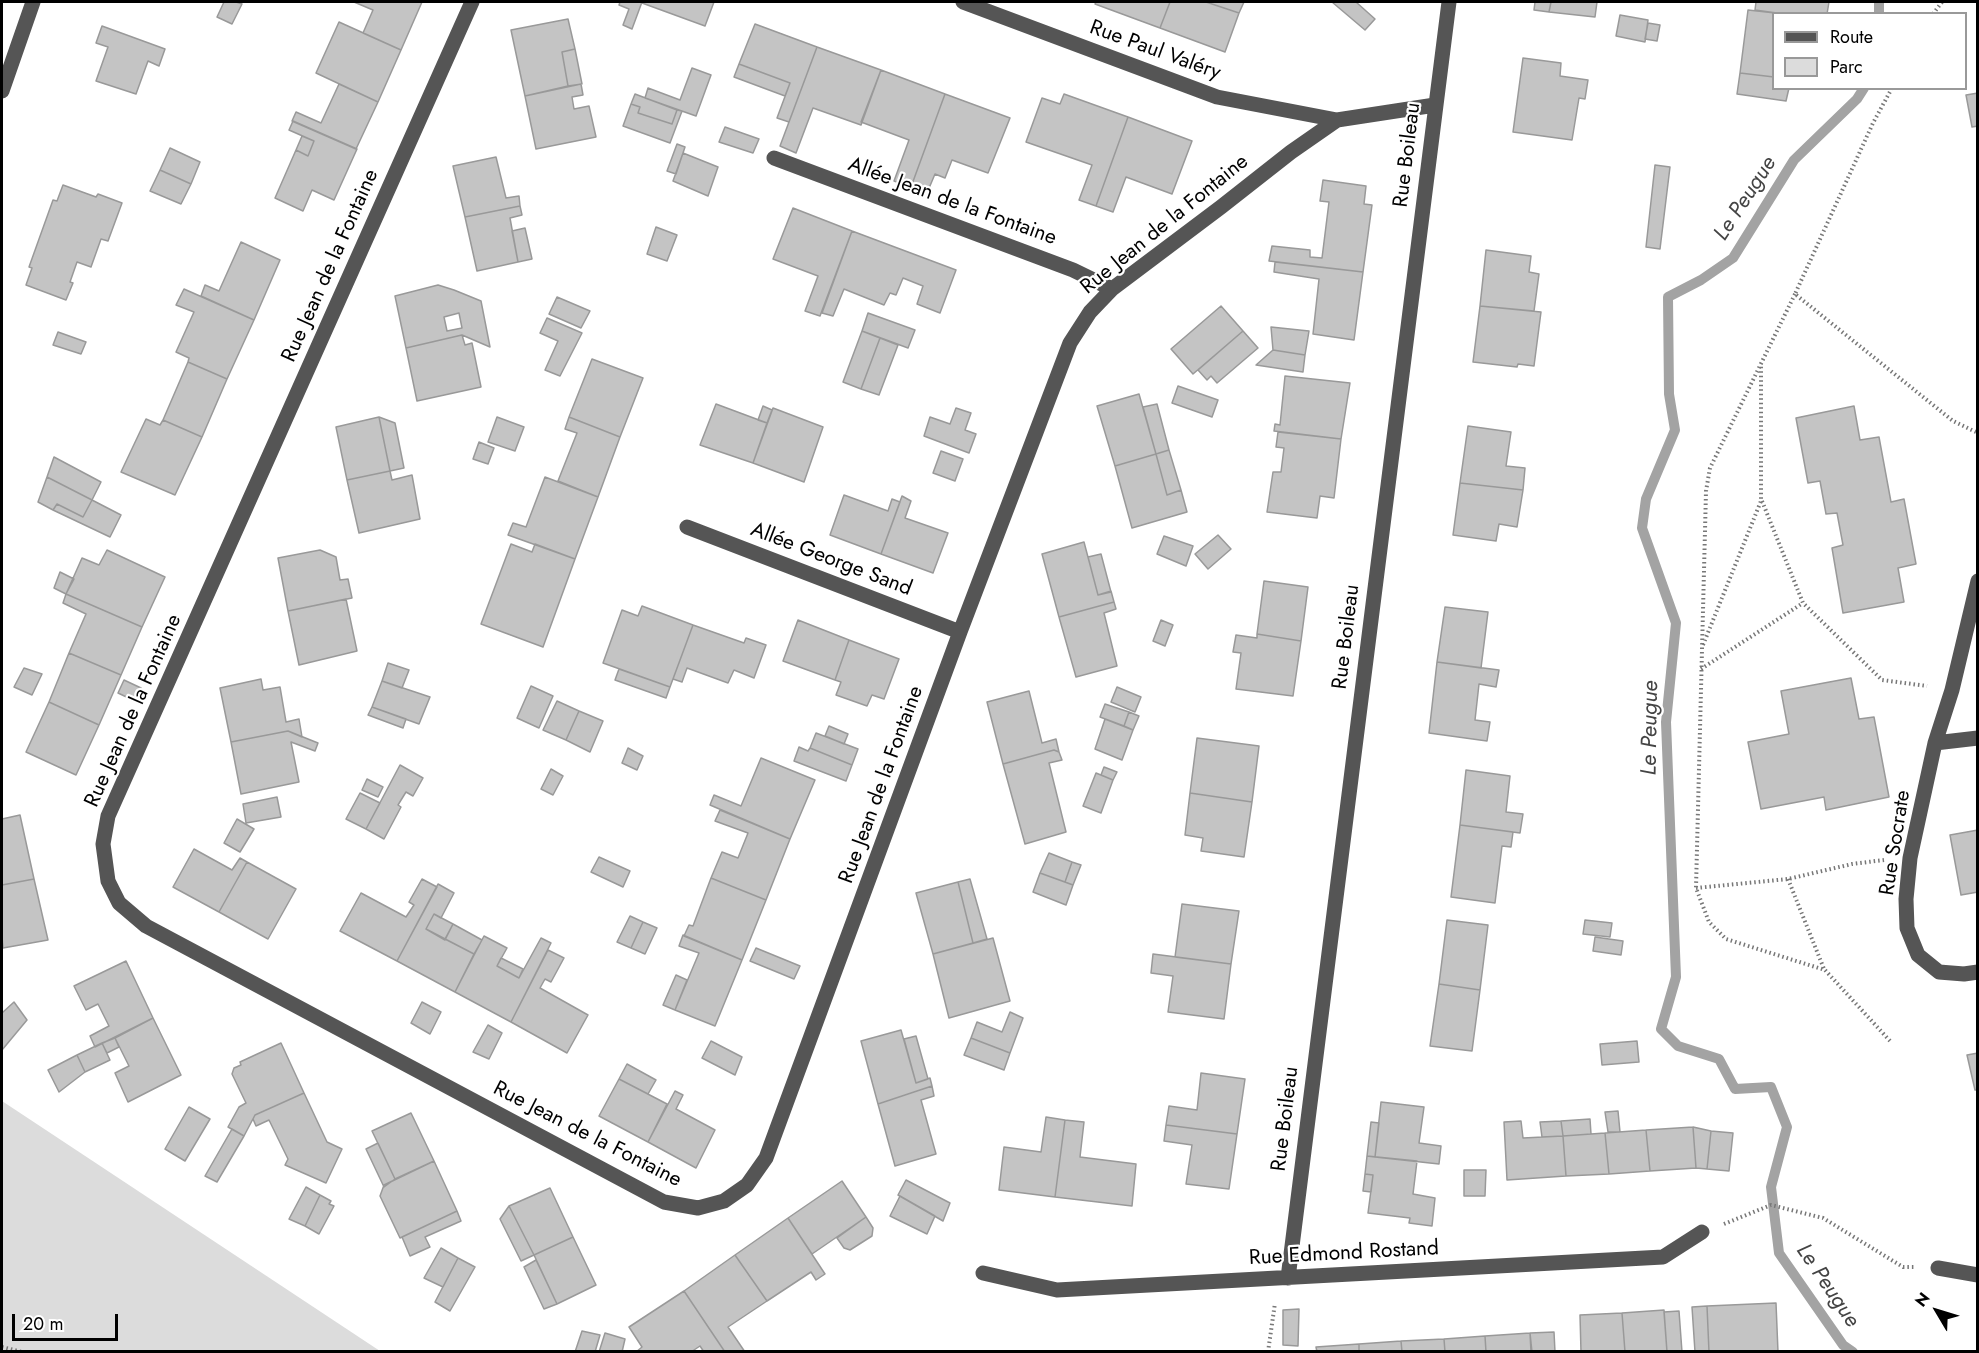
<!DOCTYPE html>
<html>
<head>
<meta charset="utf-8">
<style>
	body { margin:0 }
	#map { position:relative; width:1979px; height:1353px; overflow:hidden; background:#fff; font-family:Jost,sans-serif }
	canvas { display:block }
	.frame { position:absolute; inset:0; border:3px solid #000; pointer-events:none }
	.legend { position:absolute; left:1772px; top:12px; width:195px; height:78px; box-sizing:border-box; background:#fff; border:2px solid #999; margin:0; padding:8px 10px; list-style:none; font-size:18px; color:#000 }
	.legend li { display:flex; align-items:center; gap:12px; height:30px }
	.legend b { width:30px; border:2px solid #999 }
	.north { position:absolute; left:1907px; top:1281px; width:60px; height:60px; -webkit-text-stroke:4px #fff; paint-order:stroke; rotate:308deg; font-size:16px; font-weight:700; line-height:24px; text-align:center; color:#000 }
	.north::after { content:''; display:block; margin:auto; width:21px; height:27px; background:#000; clip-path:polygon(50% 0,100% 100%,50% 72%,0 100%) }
	.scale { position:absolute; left:12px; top:1314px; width:106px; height:27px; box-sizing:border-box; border:3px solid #000; border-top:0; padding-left:8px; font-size:18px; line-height:21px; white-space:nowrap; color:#000; -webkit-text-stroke:4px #fff; paint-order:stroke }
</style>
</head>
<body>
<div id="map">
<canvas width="1979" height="1353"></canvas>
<div class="frame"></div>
<ul class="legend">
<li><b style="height:8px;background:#555"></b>Route</li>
<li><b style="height:16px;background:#dcdcdc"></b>Parc</li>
</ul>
<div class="north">N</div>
<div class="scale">20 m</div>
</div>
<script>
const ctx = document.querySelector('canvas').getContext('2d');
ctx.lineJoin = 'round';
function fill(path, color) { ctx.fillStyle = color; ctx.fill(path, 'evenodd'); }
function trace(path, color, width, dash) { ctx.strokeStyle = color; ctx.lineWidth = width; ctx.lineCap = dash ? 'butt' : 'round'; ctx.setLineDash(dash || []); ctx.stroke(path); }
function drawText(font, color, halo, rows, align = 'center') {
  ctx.font = font + ' Jost,sans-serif'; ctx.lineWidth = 4.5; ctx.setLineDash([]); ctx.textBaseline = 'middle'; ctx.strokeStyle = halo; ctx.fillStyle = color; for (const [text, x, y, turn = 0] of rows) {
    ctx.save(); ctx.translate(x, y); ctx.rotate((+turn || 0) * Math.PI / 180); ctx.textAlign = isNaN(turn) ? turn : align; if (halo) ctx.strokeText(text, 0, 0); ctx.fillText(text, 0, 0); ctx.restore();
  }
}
fill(new Path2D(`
	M2,1101L380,1351H2Z`), '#dcdcdc');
trace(new Path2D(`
	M1879,14V2
	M1853,1352L1843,1345L1779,1253L1771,1187L1787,1127L1771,1087L1735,1089L1719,1059L1678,1046L1661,1029L1676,977L1666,722L1676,623L1642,528L1646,499L1675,430L1669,394L1668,297L1701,280L1733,258L1794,160L1857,99L1864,88`), '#a3a3a3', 10);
const building = new Path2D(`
	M224,2H236L242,4L232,24L217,17Z
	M354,2H422L401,50L363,33L373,10Z
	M620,2H642L632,29L623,25L629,9L619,5Z
	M642,2H714L705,26L642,3Z
	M1096,2H1170L1160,28L1095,4Z
	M1170,2H1206L1239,13L1225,52L1160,28Z
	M1206,2H1244L1239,13Z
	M1332,2H1356L1375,19L1365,30Z
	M1535,2H1551L1549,12L1534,10Z
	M1551,2H1597L1595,17L1549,12Z
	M1756,2H1829L1827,14H1784L1755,10Z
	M1748,10L1784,14H1774V77L1740,73Z
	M1620,15L1648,20L1645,42L1616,36Z
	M568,19L575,49L562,52L568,86L525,96L511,30Z
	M339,22L401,50L378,102L316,73Z
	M1648,23L1660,25L1657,41L1645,39Z
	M755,24L817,47L789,122L777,118L790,83L739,64Z
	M102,26L165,49L159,66L148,61L136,94L96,81L108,47L96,43Z
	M817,47L881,70L861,125L813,108L796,153L780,146Z
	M575,49L582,84L568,86L562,52Z
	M1523,58L1561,63L1560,76L1588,80L1585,99L1579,98L1572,140L1513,132Z
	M739,64L790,83L785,96L734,77Z
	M692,68L711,75L696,116L645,98L648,88L680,100Z
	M881,70L945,94L911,187L894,181L909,140L861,122Z
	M1740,73L1774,77V88H1789L1786,101L1737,94Z
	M339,84L378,102L356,149L292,121L296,112L321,123Z
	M581,84L583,95L572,97L574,109L589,106L596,137L536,149L525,96Z
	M1978,93V126L1972,127L1966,95Z
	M635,94L677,110L672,124L638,113L640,107L631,104Z
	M945,94L1010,118L988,173L952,160L945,178L935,174L927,193L911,187Z
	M1064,94L1128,117L1096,206L1079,200L1092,165L1026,142L1042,98L1060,104Z
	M631,104L640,107L638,113L672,124L677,110L682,111L670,143L623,126Z
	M1128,117L1192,141L1172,194L1126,177L1113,212L1096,206Z
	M293,121L357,149L334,200L312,190L303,211L275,198L296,150L308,156L314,141L289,130Z
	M725,127L759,139L753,153L719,142Z
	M302,136L314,141L308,156L296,150Z
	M677,144L685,147L676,174L667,171Z
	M170,148L200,162L191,184L160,170Z
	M683,153L718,167L708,196L673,181Z
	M496,157L506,198L519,196L520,206L465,217L453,166Z
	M1655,165L1670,167L1660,249L1646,247Z
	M160,170L191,184L181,204L150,191Z
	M1323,180L1366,186L1364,204L1372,205L1363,272L1269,261L1272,246L1310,250V257L1322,258L1329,202L1320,201Z
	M63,185L96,197L98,194L122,203L108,241L101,239L91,267L77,262L70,282L73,283L66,300L26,285L32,268L29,267L53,200L57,201Z
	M520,206L522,215L510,218L518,262L477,271L465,217Z
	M793,208L852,231L820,316L805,311L818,276L773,259Z
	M656,227L677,235L667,261L647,254Z
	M525,228L532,259L518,262L512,231Z
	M852,231L956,270L940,313L917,304L923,286L903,278L896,295L890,293L884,305L844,289L833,316L822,313Z
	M241,242L280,260L254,320L201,296L205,285L219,291Z
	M1486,250L1531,256L1529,272L1539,274L1534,311L1480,306Z
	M1275,262L1363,272L1354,340L1313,334L1319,279L1274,272Z
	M438,285L454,290L481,301L490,347L462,335L406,348L395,296ZM459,313L462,328L447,331L444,317Z
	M184,289L254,320L227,379L188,362L189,358L176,352L194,312L176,305Z
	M557,297L590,311L581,328L549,314Z
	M1221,306L1243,331L1193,374L1171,349Z
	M1480,306L1541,312L1534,366L1518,364L1517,367L1473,362Z
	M868,313L915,330L908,348L862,331Z
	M547,318L582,333L560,376L545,370L558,341L540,333Z
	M1271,327L1309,331L1305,355L1273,350Z
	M862,331L880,338L861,389L843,382Z
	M1243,331L1258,348L1217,383L1211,376L1207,380L1198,370Z
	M58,332L86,342L81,354L53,345Z
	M462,335L465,345L472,343L481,387L417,401L406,348Z
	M880,338L898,345L879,395L861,389Z
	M1273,350L1305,355L1303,372L1256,365Z
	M592,359L643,378L620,437L569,417Z
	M188,362L227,379L202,437L163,420Z
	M1285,376L1350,383L1341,439L1274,431L1275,424L1280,425Z
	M1178,386L1218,400L1212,417L1172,403Z
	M1139,394L1156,454L1115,466L1097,406Z
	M716,404L767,423L753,463L700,445Z
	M1157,404L1169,450L1156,454L1143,407Z
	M763,406L772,410L767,423L758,420Z
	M1854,406L1860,440L1879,437L1891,502L1904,499L1916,564L1898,568L1904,602L1843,613L1832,548L1843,545L1837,513L1826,514L1820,481L1808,483L1796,418Z
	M773,408L823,427L804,482L753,463Z
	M956,408L971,413L965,430L976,434L969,453L924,436L930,417L950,424Z
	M379,417L390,471L347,480L336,427Z
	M379,417L395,423L404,468L390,471Z
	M497,417L524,427L515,451L488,442Z
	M569,417L620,437L598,497L558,481L577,433L565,429Z
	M146,419L160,425L163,420L202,437L175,495L121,472Z
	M1468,426L1511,432L1506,466L1525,468L1523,490L1460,483Z
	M1278,432L1341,439L1334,498L1320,496L1317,518L1267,512L1273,472H1281L1284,448L1276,447Z
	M479,442L494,448L488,464L473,459Z
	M1169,450L1181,490L1167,495L1156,454Z
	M941,451L963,459L955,481L933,473Z
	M1156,454L1167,495L1181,490L1187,512L1132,528L1115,466Z
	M54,457L101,482L92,500L47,477Z
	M390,471L392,480L412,475L420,519L359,533L347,480Z
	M47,477L92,500L83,517L57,504L53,510L38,502Z
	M545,477L598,497L575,559L508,535L513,523L526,527Z
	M1460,483L1523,490L1517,527L1499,524L1496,541L1453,535Z
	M844,495L888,511L892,499L900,502L881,554L830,535Z
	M902,496L911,501L905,518L948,533L933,573L881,554Z
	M92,500L121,515L110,537L53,510L57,504L83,517Z
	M1218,535L1231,549L1208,569L1195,554Z
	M1164,536L1193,546L1186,566L1157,554Z
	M1084,542L1098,595L1111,591L1114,602L1059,617L1042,554Z
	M511,544L532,552L535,544L575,559L543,647L481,624Z
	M107,550L165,577L142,627L66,594L82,558L99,565Z
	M320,550L336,557L340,580L348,579L352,598L288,611L278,558Z
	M1101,554L1111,592L1098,595L1088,557Z
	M60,572L74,579L66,594L54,588Z
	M1264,581L1308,587L1301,641L1257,634Z
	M66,594L142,627L121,675L69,653L86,614L63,603Z
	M346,599L357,651L299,665L288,611Z
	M1114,602L1116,609L1104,613L1117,666L1076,677L1059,617Z
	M642,606L693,625L670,687L603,663L622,610L638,616Z
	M1445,607L1488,612L1481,668L1437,662Z
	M798,620L849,640L835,680L783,661Z
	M1161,620L1173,625L1165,646L1153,641Z
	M693,625L744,643L746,638L766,645L754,678L734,670L728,683L687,668L682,682L673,679Z
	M1257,634L1301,641L1293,696L1236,689L1241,653L1233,652L1236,635L1257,638Z
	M849,640L899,659L884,699L872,695L867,706L836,695L841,682L835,680Z
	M69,653L121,675L99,725L49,702Z
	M1437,662L1499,670L1496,687L1479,684L1475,720L1490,722L1487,741L1429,733Z
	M388,663L409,670L402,688L382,681Z
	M24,668L42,674L32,695L14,687Z
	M619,669L670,687L666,698L615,680Z
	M1851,678L1859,719L1874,717L1889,797L1826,810L1824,797L1761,809L1748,742L1789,734L1781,691Z
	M261,679L263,690L280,687L286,722L299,719L302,737L288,731L231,742L220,688Z
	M124,680L141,688L135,701L118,693Z
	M382,681L430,697L419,724L372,707Z
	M531,686L553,696L539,728L517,718Z
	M1117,687L1141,697L1135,712L1111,702Z
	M1029,691L1042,743L1056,739L1059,752L1054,750L1003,764L987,702Z
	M557,701L579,711L566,740L543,730Z
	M49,702L99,725L76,775L26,752Z
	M1105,704L1129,712L1124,726L1100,717Z
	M372,707L406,719L403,728L368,715Z
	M579,711L603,721L590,752L566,740Z
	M1129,712L1139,716L1133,730L1124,726Z
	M1105,719L1133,730L1122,760L1095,749Z
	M829,726L848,734L844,744L825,736Z
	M288,731L318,743L315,751L291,742L299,782L241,794L231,742Z
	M816,733L858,749L852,765L810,748Z
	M1197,738L1259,746L1252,802L1190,793Z
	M799,747L808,751L810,748L852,765L846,781L794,761Z
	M628,748L643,756L637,770L622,763Z
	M1054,750L1059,752L1062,760L1049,763L1066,832L1025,844L1003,764Z
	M761,758L815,780L790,839L710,805L714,795L741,806Z
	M400,765L423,778L413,796L406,792L398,805L401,807L384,839L366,829Z
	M1104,767L1117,772L1113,780L1101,775Z
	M551,769L563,776L553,795L541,789Z
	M1466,770L1510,776L1506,812L1523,814L1520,833L1460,825Z
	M1096,773L1113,780L1101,813L1083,806Z
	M367,779L383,787L378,797L362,790Z
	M360,793L380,803L366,829L346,819Z
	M1190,793L1252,802L1244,857L1201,851L1203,838L1185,835Z
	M277,797L281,817L246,823L243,804Z
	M720,810L790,839L766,900L711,878L722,852L738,858L748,833L715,821Z
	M20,815L34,879L2,885V819Z
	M237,819L254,829L240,852L224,843Z
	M1460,825L1513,832L1511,847L1502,846L1495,903L1451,897Z
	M1978,830V892L1961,895L1950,835Z
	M194,849L232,870L240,858L247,862L219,912L173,887Z
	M1049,853L1072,862L1065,882L1040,873Z
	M599,857L630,871L623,887L591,872Z
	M247,862L296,889L268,939L219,912Z
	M1072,862L1081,865L1073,885L1065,882Z
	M1040,873L1073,885L1066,905L1033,892Z
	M711,878L766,900L742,960L684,936L689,925L693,926Z
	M34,879L48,940L3,948L2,937V885Z
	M422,879L437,887L397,961L340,931L361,893L406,917L414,905L409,902Z
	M970,879L987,939L973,943L958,882Z
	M958,882L973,943L933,954L916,893Z
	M438,884L454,893L441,918L434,914L426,929L474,954L455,992L397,961Z
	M1182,904L1239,911L1231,964L1175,957Z
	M434,914L453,924L445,940L426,929Z
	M630,916L643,922L631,948L617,942Z
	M1447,920L1488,925L1480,990L1439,984Z
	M1585,920L1612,923L1610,937L1583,934Z
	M643,922L657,928L645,954L631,948Z
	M453,924L482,940L474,954L445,939Z
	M683,935L742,960L715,1026L675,1010L699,953L679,946Z
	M484,936L507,948L497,966L519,978L541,938L551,943L511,1022L455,992Z
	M1595,937L1623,941L1621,955L1593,951Z
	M993,938L1010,1001L949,1018L933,954Z
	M756,948L800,966L794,979L750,961Z
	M548,950L564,958L551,982L545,979L540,988L588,1015L567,1053L511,1022Z
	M1153,954L1231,964L1224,1019L1168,1012L1173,976L1151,973Z
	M501,958L523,969L519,978L497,966Z
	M126,961L153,1018L95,1047L90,1036L109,1026L98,1004L86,1010L74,986Z
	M676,975L687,980L675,1010L663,1005Z
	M1439,984L1480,990L1472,1051L1430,1046Z
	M14,1002L27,1020L2,1050V1013Z
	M422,1002L441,1012L430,1034L411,1023Z
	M1010,1012L1023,1018L1010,1053L971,1038L977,1022L1002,1032Z
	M153,1018L181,1075L128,1102L115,1073L129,1066L115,1038Z
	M488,1025L502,1033L489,1059L473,1052Z
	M901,1030L916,1083L930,1078L932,1086L878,1104L861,1041Z
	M916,1036L928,1079L916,1083L904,1039Z
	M115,1038L119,1047L107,1053L102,1043Z
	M971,1038L1010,1053L1004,1070L964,1055Z
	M711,1041L742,1057L735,1075L702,1058Z
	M1637,1041L1639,1062L1602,1065L1600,1044Z
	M102,1043L110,1060L85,1072L77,1055Z
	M281,1043L304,1093L255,1115L244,1136L228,1127L239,1107L246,1103L232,1074L234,1068L241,1065L240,1062Z
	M1978,1053V1090H1975L1967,1055Z
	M77,1055L85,1072L59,1092L48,1070Z
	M627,1064L656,1080L648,1094L619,1079Z
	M1201,1073L1245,1079L1237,1134L1166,1125L1169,1106L1197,1110Z
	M619,1079L667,1104L648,1142L599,1116Z
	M932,1086L934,1096L921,1100L936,1154L895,1166L878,1104Z
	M675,1091L683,1095L676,1109L715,1130L696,1168L648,1142Z
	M304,1093L327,1142L342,1149L326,1183L285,1165L288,1159L269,1120L256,1126L253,1119L255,1115Z
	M1381,1102L1424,1107L1419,1143L1441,1146L1439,1164L1375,1157Z
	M189,1107L210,1119L185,1161L165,1149Z
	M1618,1111L1620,1132H1608L1605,1112Z
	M411,1113L434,1161L395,1179L372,1131Z
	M1046,1117L1065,1120L1055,1197L999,1190L1004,1147L1041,1152Z
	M1590,1119L1591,1134L1563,1136L1561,1121Z
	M1065,1120L1084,1122L1080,1157L1136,1164L1132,1206L1055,1197Z
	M1521,1121L1523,1138L1563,1136L1566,1176L1507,1180L1504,1122Z
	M1561,1121L1563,1136L1542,1137L1540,1122Z
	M1371,1122L1379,1123L1375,1157L1367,1156Z
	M1166,1125L1237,1134L1229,1189L1186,1184L1192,1145L1164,1141Z
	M1693,1127L1696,1168L1650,1171L1646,1130Z
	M1693,1127L1711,1131L1707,1169L1696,1168Z
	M232,1129L244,1136L217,1182L205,1176Z
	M1646,1130L1650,1171L1609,1174L1605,1133Z
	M1711,1131L1733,1133L1729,1171L1707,1169Z
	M1605,1133L1609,1174L1566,1176L1563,1136Z
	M378,1143L395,1179L384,1187L366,1149Z
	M1367,1156L1417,1161L1413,1194L1435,1198L1432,1226L1409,1223L1410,1218L1368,1213L1373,1175L1365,1174Z
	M434,1161L457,1211L400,1238L380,1196L384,1185Z
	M1464,1170H1486L1485,1196H1464Z
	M1365,1174L1373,1175L1371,1192L1363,1191Z
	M906,1180L950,1203L943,1221L898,1195Z
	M842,1181L866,1217L812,1254L788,1218Z
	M306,1187L320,1195L305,1226L289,1219Z
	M550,1188L573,1237L534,1255L509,1206Z
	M320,1195L331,1201L329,1204L334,1206L319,1234L305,1226Z
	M900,1196L935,1216L927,1234L890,1216Z
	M509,1206L534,1255L521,1261L500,1219Z
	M457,1211L461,1221L425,1237L430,1247L410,1256L402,1237Z
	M866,1217L873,1228L872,1236L850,1250L844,1248L837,1238Z
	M788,1218L825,1274L816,1280L811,1272L767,1301L735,1255Z
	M573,1237L596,1285L557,1304L534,1255Z
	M441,1248L458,1258L443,1287L424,1278Z
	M735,1255L767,1301L728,1327L745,1352H725L684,1291Z
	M458,1258L475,1267L450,1311L435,1302Z
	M536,1260L557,1304L544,1309L524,1267Z
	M684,1291L725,1352H704L700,1346L691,1352H636L642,1347L629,1327Z
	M1776,1303L1778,1352H1709L1707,1306Z
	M1707,1306L1709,1352H1695L1692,1307Z
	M1299,1309L1298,1346L1283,1345V1310Z
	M1664,1310L1667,1352H1625L1622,1313Z
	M1679,1311L1682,1352H1667L1664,1312Z
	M1622,1313L1625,1352H1581L1580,1315Z
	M582,1331L600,1335L595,1352H575Z
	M1554,1332L1555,1352H1532L1530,1333Z
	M605,1333L625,1339L622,1352H599Z
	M1530,1333L1531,1352H1486L1485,1336Z
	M1485,1336L1486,1352H1445L1444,1339Z
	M1444,1339L1445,1352H1402L1401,1341Z
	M1401,1341L1402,1352H1359V1344Z
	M1359,1344V1352H1317L1316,1347Z`);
fill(building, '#c4c4c4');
trace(building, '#999', 1.5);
trace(new Path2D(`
	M1933,14L1942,2
	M1892,88L1873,123L1795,294L1953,421L1978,433
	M1795,294L1710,468L1706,491L1696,888L1709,922L1726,939L1825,970L1891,1042
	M1762,501L1803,603L1882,680L1927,686
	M1703,645L1761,501V364
	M1701,669L1803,603
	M1788,879L1824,969
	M1696,888L1788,879L1852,864L1884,860
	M1724,1224L1771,1205L1823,1218L1903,1267H1914
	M2,1347L22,1352
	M1268,1352L1275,1303`), '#777', 4, [1.5, 3]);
trace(new Path2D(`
	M472,2L108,816L103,844L108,881L119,903L146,926L664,1202L698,1208L724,1201L747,1185L766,1158L960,632L1070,343L1090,312L1112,289L1221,207L1291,152L1337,120L1435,105
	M963,2L1217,97L1337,120
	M2,91L33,2
	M774,158L1073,270L1112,289
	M687,527L960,632
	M1978,581L1952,690L1935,743L1910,858L1906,899L1907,928L1918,955L1939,972L1964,974L1978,972
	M1935,743L1978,738
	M1938,1268L1978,1275
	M983,1273L1057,1290L1663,1257L1702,1232
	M1288,1278L1449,2`), '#555', 15);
drawText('21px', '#000', '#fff', [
	["Rue Paul Valéry",1155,51,20],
	["Rue Boileau",1408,155,-83],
	["Allée Jean de la Fontaine",952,202,20],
	["Rue Jean de la Fontaine",1165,225,-39],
	["Rue Jean de la Fontaine",331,266,-66],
	["Allée George Sand",831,560,21],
	["Rue Boileau",1347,637,-83],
	["Rue Jean de la Fontaine",134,711,-66],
	["Rue Jean de la Fontaine",882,785,-70],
	["Rue Socrate",1896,843,-81],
	["Rue Boileau",1286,1119,-83],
	["Rue Jean de la Fontaine",587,1135,27],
	["Rue Edmond Rostand",1344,1254,-3]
]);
drawText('italic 22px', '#444', '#fff', [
	["Le Peugue",1746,199,-57],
	["Le Peugue",1651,728,-89],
	["Le Peugue",1827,1286,56]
]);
</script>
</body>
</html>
